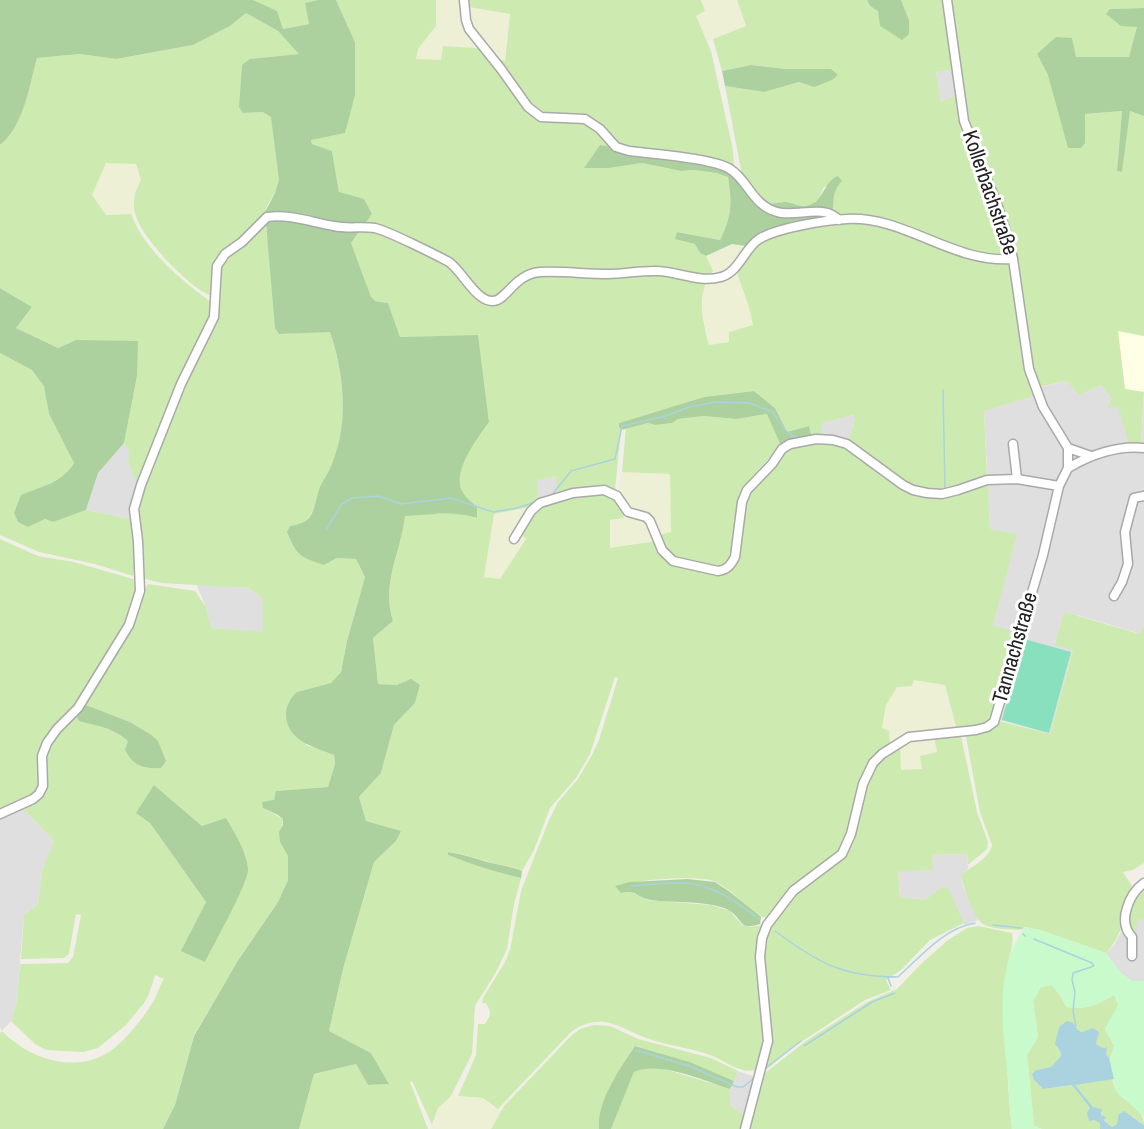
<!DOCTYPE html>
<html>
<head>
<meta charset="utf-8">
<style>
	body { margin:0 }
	canvas { display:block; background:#f2efe9 }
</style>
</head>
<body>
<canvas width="1144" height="1129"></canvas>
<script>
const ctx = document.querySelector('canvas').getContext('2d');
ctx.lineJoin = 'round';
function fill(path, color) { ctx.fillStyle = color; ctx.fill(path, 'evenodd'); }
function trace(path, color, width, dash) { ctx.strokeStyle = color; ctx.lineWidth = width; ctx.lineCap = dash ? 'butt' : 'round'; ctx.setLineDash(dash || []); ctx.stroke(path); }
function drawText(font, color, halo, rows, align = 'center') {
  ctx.font = font + ' "Archivo Narrow",sans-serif'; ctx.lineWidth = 6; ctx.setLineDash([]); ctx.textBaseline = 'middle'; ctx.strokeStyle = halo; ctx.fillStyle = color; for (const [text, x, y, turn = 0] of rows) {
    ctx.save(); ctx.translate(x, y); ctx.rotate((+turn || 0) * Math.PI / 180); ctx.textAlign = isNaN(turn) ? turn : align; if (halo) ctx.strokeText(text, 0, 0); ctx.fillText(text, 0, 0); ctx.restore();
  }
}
fill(new Path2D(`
	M955,69L958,94L941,103L936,72Z
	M1066,381L1079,395L1101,385L1118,406L1129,443L1141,444L1144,398V626L1141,634L1077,615L1073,650L1050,734L993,718L1015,638L993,626L1016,534L990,529L984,411L1033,396L1032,389Z
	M853,415L855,420L848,441L821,435V423Z
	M124,443L130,452L138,486L131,519L86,510L98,473Z
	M557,477L558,494L538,502L536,480Z
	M196,584L249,588L263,599V633L211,628L206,607Z
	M23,808L55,841L42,871L38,904L24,915L16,1006L11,1021L2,1031L0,1027V817Z
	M967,854L968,869L961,875L963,886L978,920L964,925L956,905L940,888L925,900L900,897L898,870H932V855Z
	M1138,918L1144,919V981H1132L1121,973L1106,953L1114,945L1122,930L1135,933Z
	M738,1071L755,1077L745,1116L730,1105V1089Z`), '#e0dfdf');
fill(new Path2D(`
	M1118,331L1144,336V392L1125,389Z`), '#ffffe5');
fill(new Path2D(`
	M436,0H467L469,7L510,14L504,62L476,48L443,46L441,60H416L418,49L436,26Z
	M701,0H737L746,26L705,42L695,16L705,11Z
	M106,163L136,164L141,180L134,194L135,214L106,215L92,195Z
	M732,244L746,246L733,265L745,296L751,306L753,325L730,342L709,345L702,309L703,292L713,271L706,256Z
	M622,472L670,474L671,532L661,540L610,548V519Z
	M527,507L534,508L527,539L500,579L484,578L494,513Z
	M913,680L945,685L955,718L958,734L922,769L901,771L890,743L889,732L882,729L886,705L897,686Z
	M451,1096L483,1098L501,1111L491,1129H431L438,1108Z`), '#eef0d5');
fill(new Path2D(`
	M253,0H318L306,3L309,24L283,29Z
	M336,0H436V26L418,49L416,59L441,60L443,46L476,48L488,54L533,114L585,121L599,130L608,146L600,145L585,168H609L642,163L681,171L694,170L716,173L728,177C732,204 732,216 720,240L678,232L676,239L696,244L700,253L706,256L713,271L710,276L628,271L540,269L503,293L490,299L482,294L463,271L364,225L339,192L332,151L312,144L311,139L345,133L355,42Z
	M467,0H701L705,11L696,16L711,51L733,150L734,168L629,148L618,144L594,121L550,116L535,111L496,58L505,61L510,14L469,7Z
	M737,0H867L870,6L878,10C882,22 892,32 902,39L909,20L901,0H945L955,69L936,72L941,102L958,94L1009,252L1006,257L978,255L864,217L841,215L835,210L832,204L836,187L842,181L824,187L819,198L812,205L800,206L786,202L771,204L758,195L756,196L742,175L725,86L764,92L799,82L786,69L751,65L722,71L713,39L746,26Z
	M949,0H1144V8L1111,9L1137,26L1130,57H1076L1037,54L1048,75L1085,114L1122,111L1117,171L1130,111L1144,116V336L1118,331L1125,389L1144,392L1141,444H1129L1118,407L1107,408L1112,399L1101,385L1079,395L1066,381L1038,387L1032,368L1015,259L968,120Z
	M246,13L278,31L300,54L250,59L243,113L264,112L271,116C274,135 282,164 279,182C277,194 264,205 265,216L224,253L213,293L209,295C188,286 142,238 136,216C131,203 135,191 141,180L136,164L106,163L92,195L106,215L131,214C142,243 166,266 190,286C197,292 205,297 212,303L213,308L138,486L128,461L130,452L124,443L137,376L76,340L58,348L16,328L32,307L0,288V145C24,126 29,87 37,58L80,54L116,59L193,45L230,26Z
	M265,221L280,334L330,331C343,369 349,421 334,459C330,469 324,478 320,488C313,505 317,511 302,524L324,565L337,558L356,559L365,577L347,641L341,672L331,683L297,692L306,745L334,755L335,764L328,787L277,791L274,800L263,808L283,819L280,842L288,856V880L278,902L237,962L194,1035L175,1105L163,1129H0V1033L2,1031C32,1062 84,1077 119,1044C131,1033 149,1011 156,996C159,990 160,985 164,979L155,975L149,994L144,1003L126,1025L98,1048L83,1052L46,1050L35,1044L11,1021L16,1006L20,964L68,963L73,957L81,915L76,914L69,954L64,958L21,959L24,915L38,904L42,871L54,841L23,808L40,795L44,757L53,737L76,715C88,724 91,721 103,726C112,730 120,735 128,741L150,734L130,722L86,705L89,694L142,593L148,584L195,591L206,607L211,628L263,632V599L249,588L161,583L142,578L137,509L168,419L215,317L218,275L222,261ZM154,785L202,826L236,900L182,951L206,902L150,823Z
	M845,221C888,221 922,243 962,256C977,261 993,262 1009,263L1011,267L1024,352L1034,396L984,411L987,477C959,487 934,497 905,484L848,441L855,420L853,415L822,423L821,435L812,438L809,426L787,432L775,408L754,391L704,397L619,423V427L621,430L615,490L599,488L558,494L556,477L537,480L538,502L529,507L494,514L484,577L500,579L526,539L521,534L534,508C549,500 594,486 609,494C617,498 620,506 625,512L623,518L610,520V548L656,541C670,570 688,567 717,573C728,572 732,567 737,558L744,502L749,491L785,452L792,448L816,442L832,441L846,446L859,453L912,493L946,497L988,482L990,529L1017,534L993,626L1010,630L1009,636L1015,638L990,723L976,729L957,730L945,685L914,680L912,686L897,687L886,705L882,728L889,731L890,743L872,761L861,783L848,834L840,852L793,890L768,918C753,916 742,900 730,891C725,888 719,883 714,881C692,875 638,880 616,886L621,892L629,891L647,900L711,905L730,911L742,925L750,927L764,925C751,962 765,1003 766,1041C765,1049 762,1067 754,1070C740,1074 722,1059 710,1055C691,1048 671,1046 652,1040C635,1035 621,1024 604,1022C590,1021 580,1025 570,1033L498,1109L483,1098L458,1096L476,1055L478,1024H485C491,1014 492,1014 486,1003H482L483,998L505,962L510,950L521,891L549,820L558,802L578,779L592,755L599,740L618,678L615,677L590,754L576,778L550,808L534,850L522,871C509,865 498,865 485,861C472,857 461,853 448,852V855C472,865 496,872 521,878L514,904L507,949L496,972L475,1006L472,1054L451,1096L438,1108L432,1125L412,1081L410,1082L428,1129H299L314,1074L356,1064L368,1085L389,1084L371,1053L329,1031L343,969L374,862L396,841L401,831L366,821L359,797L381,773L394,725L415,703L420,686L411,680L397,685L378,684L373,638L393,621C381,582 401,553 405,515L461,513L477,518V507C473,503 467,499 464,494C449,474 478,438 489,422L478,336L400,337L388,303L375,301L371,298L351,243L360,231H376L390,236L447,265L484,301L490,305L499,303L518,283L532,275L628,276L649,273L707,281C697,300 704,325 709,345L729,342V332L753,325C750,305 742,289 736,270C742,260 749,248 759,242C784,226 818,228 845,221Z
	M0,353L32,370L45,386L49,414L74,463L68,473L49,484L28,527L45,519L53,522L86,510L131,519C134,537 139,558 133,576L95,564L39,552L0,535Z
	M768,414L781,445L751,478L746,489L733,557L722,569L679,562L667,555L659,535L671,532L670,474L622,472L626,428L648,423L655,425L672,423L678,419L703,416L736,419Z
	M0,539L38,556L74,562L133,579L138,583L137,591L126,624L76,706L44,742L41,786L31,798L0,812Z
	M1064,612L1140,634L1144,626V863L1133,870L1123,872L1134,889C1125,911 1123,936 1106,953L1040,930L1025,927L1022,930C1011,929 993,930 983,924C974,919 963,886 961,875C972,866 989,859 992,845L980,812L966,737L968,734L989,730L999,721L1050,734L1073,650L1055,645Z
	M958,734L961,736L977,812L988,842L987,849L968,865L967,854L932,855L933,870L898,871L900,897L925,900L940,888L948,887L964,923L930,940L901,970L886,980L891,990L865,1000L795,1046L762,1073L768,1051L762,957L768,928L795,893L839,860L875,764L900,744L901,770L922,769L920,756L937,752L934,737Z
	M1144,885V919H1138L1135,934L1130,932C1124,912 1133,902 1144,885Z
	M978,926L1012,933C1015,946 1008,956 1007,969C1005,1022 1006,1077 1012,1129H748L760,1077L806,1041L867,1002L897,989L920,965L948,940L967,928Z
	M1052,985L1060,995L1067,1007C1086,1009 1098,1006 1114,994L1119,1005L1105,1029L1114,1046C1110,1058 1110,1083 1118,1093C1128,1104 1144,1109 1144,1125L1132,1116L1119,1118L1117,1124L1112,1127L1104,1119L1106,1117L1101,1115L1102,1112L1099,1108H1093L1074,1085L1111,1073L1109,1058L1105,1054L1107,1047L1103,1048L1096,1044L1099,1032L1093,1028L1082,1032L1078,1030L1076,1026L1059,1027L1057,1048L1060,1051L1061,1056L1051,1067L1036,1070L1032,1074L1034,1080L1043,1089L1072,1085L1090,1108L1094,1120L1101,1123L1100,1129H1042L1034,1126L1027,1055L1038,1037L1033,1001L1041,987Z
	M594,1025L610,1026L638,1039L711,1058L738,1071L734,1081L690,1062L636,1046L599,1121V1129H491L504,1106L571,1036L580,1029Z
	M644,1067L668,1070L730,1089V1105L745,1116L742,1129H611L634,1072Z`), '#cdebb0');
fill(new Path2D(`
	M0,0H253L277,11L283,29L309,24L305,3L318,0H336L355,42V95L345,133L311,140L312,144L332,151L339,192L364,199L372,214L351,243L371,297L375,301L388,303L400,337L478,335L489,422C478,438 449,474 464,494C467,499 473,503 477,507V518C451,510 432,515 405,516C401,553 381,582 393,621L373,638L378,684L397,685L411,679L420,685L415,703L394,725L381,773L359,797L366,821L401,831L396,841L374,862L343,969L329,1031L371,1053L389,1084L368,1085L356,1064L314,1074L299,1129H163L175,1105L194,1036L237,962L278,902L288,880V856L280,842L279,832L283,825V819L278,815L263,808L262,802L274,800L276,791L328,787L335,764L334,755C313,747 286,740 286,714C286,706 291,697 297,692L331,683L341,672L347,641L365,577L356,559L337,558L324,565C300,557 297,556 287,532L290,526C317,522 312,508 320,487C325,477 331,468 334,458C349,420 343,369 330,332L279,334L275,328L265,212L275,193L279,180L271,117L263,112L243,113L239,107L242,65L250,59L299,54L278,31L246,13L230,26L193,45L116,59L80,54L37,58C29,87 24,126 0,145Z
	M867,0H901L909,20V34L902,40L880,26L878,11L870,6Z
	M1144,8V116L1130,111L1122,172L1117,171L1122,111L1085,114V143L1081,148H1068L1048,75L1037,54L1056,37L1072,38L1076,57H1129L1137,27L1121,26L1106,14L1110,9Z
	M751,65L786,69H831L838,75L832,80L814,87L799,82L764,92L725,86L722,71Z
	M600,145L608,146L617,151C652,156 705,157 735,176C741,180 745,192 751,198L758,195L771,204C776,203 781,202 786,202C794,203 800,208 809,205C823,202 824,181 838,176L842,181C829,195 835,207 833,224L775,235L746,246L732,244L706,256L700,253L695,244L675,239L677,232L720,240C732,216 732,204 728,177L716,173L694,170L681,171L642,163L609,168H584Z
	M0,288L32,307L16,328L58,348L76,340L138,341L137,376L124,443L98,473L86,510L53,522L45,519L28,527L18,522L14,513L21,495C41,487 63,482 74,463L49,414L44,386L32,370L0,353Z
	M754,391L775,408L787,432L809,426L812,438L782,448L767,414L736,419L703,416L678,419L672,423L655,425L648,423L621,430L619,427V423L704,397Z
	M86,705L130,722L150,734L158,741L166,761L161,768C144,769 133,766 125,750L128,741C109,726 101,727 79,721L76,715Z
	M154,785L202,826L226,818C235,834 246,850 248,869C249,882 213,946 205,962L181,951L206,902L150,823L136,813Z
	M448,852C462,854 474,858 487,862C499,865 510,866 522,871L521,878C496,872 472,865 448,855Z
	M688,879L715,882L730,892L761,917L760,924C738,931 744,920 730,911C712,900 672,903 651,900C638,899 637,889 621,893L615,886L630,882Z
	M635,1046L690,1062L734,1081L730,1089C705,1081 658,1060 634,1072L611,1129H599C597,1100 620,1069 635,1046Z`), '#add19e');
fill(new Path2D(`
	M1025,927L1040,930L1106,953L1121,973L1132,981H1144V1117L1116,1091L1110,1066V1058L1114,1046L1105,1029L1118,1005L1114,995C1097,1005 1087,1010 1066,1007L1060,995L1052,985L1041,987L1033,1002L1038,1037L1027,1055L1034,1126L1042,1129H1012C1010,1109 1009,1089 1007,1069C1002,1021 995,968 1025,927Z`), '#c8facc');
fill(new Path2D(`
	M1024,639L1071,652L1049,733L1002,720Z`), '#88e0be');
fill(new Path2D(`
	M1067,1021L1073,1023L1078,1030L1082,1032L1093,1028L1099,1032L1096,1044L1103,1048L1107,1047L1106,1054L1109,1058L1114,1079L1075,1085L1093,1107L1102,1109L1101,1115L1106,1117L1104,1120L1112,1127L1117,1124L1119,1114L1124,1111L1144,1125V1129H1100V1123L1094,1120L1089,1121L1087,1113L1090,1108L1072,1085L1043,1089L1034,1080L1032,1074L1036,1070L1051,1067L1061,1056L1060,1051L1055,1044L1059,1027Z`), '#aad3df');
trace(new Path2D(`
	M943,390L945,488
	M551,496L571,471L615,459L622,426L666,416L689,407L716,402L749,403L773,412C780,424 785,435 800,438
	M326,530L342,504L352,498L378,496L401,504L451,498L493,512L517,508L535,502
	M632,886C654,885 681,879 702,886C723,892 742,906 759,919
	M993,925L1021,928
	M775,931C818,963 843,977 898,977C920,957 944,928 975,923
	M1023,934L1025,936
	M1034,939L1092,963L1094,966L1073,973L1072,980L1075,992L1073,1011L1076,1026
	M888,978L891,986
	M804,1046L872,1002L895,993
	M635,1050L689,1066L737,1087H743L753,1079
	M763,1070L801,1041`), '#aad3df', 1.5);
const minor = new Path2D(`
	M464,0L466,20L469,29L501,69L528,107L541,117L585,119L600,129L616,147L629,151C652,154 712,158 730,169C748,180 752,205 777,212C796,218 823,203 839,220
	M947,0L964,121L997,204L1006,232L1013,259L1029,369L1043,407L1068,448L1091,456
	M1013,444L1017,479
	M1068,468C1090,455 1118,445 1144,448
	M514,539L531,511L540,503L573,493L604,490L617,496L628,512L646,517L650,521L662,550L673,561L718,571C727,570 731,565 735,557L742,502L747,490L772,464L782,449L790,444L816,439L833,440L847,444L903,485L913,490L927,493L942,494L958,490L987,480L1017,479L1059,486
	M1114,596L1122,582L1128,564L1125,532L1134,498L1144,496
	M0,814L33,799L39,794L43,786L42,756L47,743L57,729L78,708L129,625L140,591L138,541L134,509L141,485L181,384L214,317L217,266L225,254L242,242L267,217C290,214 311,222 334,226C348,229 361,226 375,228C388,231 436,255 449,262C462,271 476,301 492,301C506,302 514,274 540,272C563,271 586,274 608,274C625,274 642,270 658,271C679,272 700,283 721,277C739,272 744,249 759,239C777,228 825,220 847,219C906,216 953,264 1013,259
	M1132,956V937C1117,922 1129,894 1144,883
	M745,1129L768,1041L760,957L762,938L767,925L793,891L842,854L851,834L863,784L873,763L882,754L909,737L976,730L987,727L994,722L1043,555L1059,486L1068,468V448`);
trace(minor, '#a9a9a9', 11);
trace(minor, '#fff', 8);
drawText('21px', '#222', '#fff', [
	["Kollerbachstraße",989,193,71],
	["Tannachstraße",1016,648,-74]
]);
</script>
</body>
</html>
